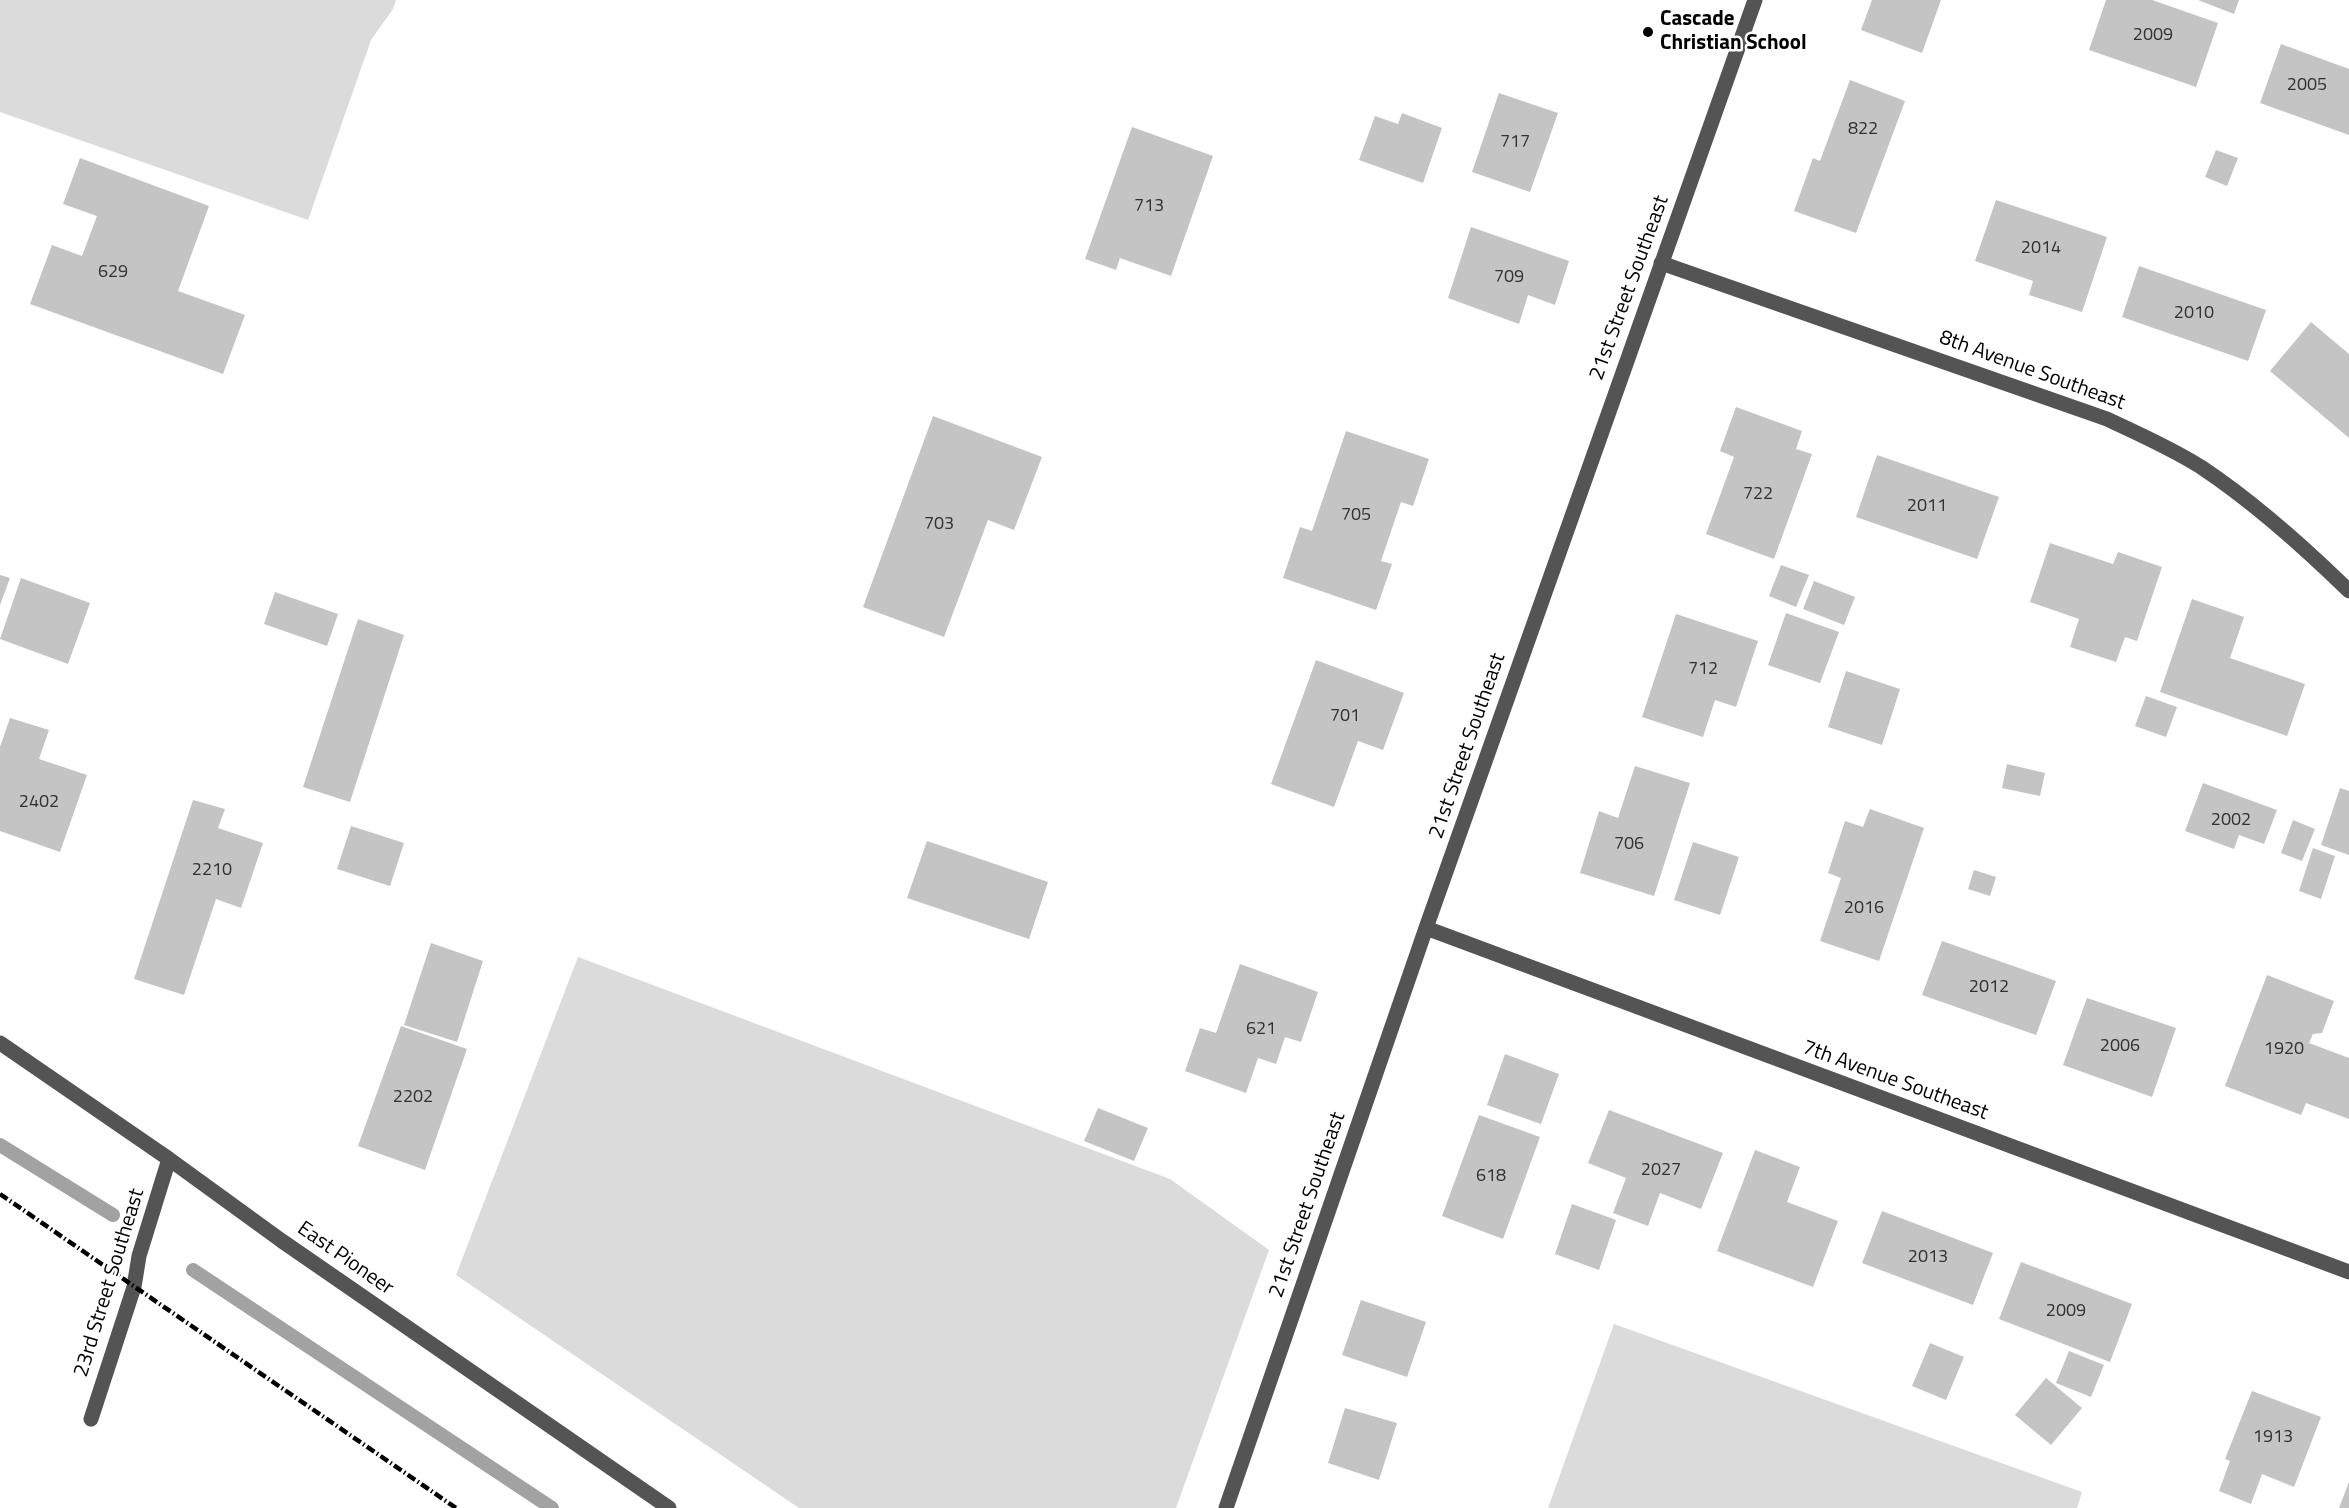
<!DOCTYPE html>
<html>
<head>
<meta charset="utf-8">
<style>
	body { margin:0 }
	canvas { display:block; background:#fff }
</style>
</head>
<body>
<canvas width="2349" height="1508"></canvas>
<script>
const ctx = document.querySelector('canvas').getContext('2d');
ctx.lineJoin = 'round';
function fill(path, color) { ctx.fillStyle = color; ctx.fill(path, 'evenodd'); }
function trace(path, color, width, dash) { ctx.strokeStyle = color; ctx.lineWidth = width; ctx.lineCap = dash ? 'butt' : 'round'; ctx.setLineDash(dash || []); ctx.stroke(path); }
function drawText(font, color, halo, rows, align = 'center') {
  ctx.font = font + ' "Titillium Web",sans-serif'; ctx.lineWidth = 5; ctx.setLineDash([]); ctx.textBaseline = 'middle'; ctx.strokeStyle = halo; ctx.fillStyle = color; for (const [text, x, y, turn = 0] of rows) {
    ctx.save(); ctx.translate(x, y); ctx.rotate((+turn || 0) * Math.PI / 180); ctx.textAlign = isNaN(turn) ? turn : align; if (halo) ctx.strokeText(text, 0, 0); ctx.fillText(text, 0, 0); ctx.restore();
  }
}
fill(new Path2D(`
	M0,0H396L393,9L371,40L308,220L0,112Z
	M578,957L1170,1179L1269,1250L1176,1508H799L456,1275Z
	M1614,1324L2082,1492L2077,1508H1548Z`), '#dbdbdb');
trace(new Path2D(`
	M0,1145L113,1215
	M193,1270L552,1508`), '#a2a2a2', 14);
fill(new Path2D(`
	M1872,0H1941L1922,53L1861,30Z
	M2106,0H2152L2218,23L2196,87L2089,50Z
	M2198,0H2239L2234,14Z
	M2281,44L2349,69V135L2260,103Z
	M1850,80L1905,101L1856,233L1794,211L1813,158L1820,161Z
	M1499,93L1558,113L1530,192L1472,172Z
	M1402,113L1442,128L1423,183L1359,160L1375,116L1398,124Z
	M1132,127L1213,156L1171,276L1120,258L1116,270L1085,259Z
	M2216,150L2238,158L2227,186L2205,177Z
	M80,158L209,206L178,291L245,315L223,374L30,304L52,245L82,256L97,216L63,204Z
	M1996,200L2107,237L2082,312L2029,295L2033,281L1975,261Z
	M1471,227L1569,261L1555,305L1528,295L1519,324L1448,298Z
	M2139,266L2266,310L2248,361L2122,317Z
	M2311,322L2349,354V438L2270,371Z
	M1736,407L1802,431L1796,449L1812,454L1774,559L1706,534L1734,457L1720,451Z
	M933,416L1042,457L1014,530L988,520L944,637L863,607Z
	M1346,431L1429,459L1413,506L1401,502L1381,561L1392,564L1376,610L1283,578L1300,527L1312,531Z
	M1877,455L1999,497L1977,559L1856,517Z
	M2050,543L2113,564L2118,552L2162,567L2137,641L2125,637L2116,662L2070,647L2079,619L2030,602Z
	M1781,565L1809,575L1796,607L1769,596Z
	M0,575L10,578L0,605Z
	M21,578L90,603L68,664L0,639Z
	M1814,581L1855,597L1844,625L1803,609Z
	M275,592L338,614L327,646L264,624Z
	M2192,599L2244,617L2230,658L2305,684L2287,736L2160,692Z
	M1786,613L1839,632L1820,683L1768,665Z
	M1676,614L1758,641L1736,707L1715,700L1703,737L1642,717Z
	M358,619L404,635L350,802L303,787Z
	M1316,660L1404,693L1383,750L1358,741L1334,807L1271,784Z
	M1846,671L1900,689L1882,745L1828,727Z
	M2146,696L2177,707L2166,737L2135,726Z
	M10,718L49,730L39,759L87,775L60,852L0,831V747Z
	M2007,764L2045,773L2040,796L2002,788Z
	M1635,766L1690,783L1654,896L1580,873L1599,811L1618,818Z
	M2203,783L2277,810L2264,844L2239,835L2234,849L2185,831Z
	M2340,788L2349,791V855L2321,845Z
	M193,800L225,809L218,828L263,843L241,908L216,899L184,995L134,979Z
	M1870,809L1924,828L1879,961L1820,941L1841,878L1828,873L1845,821L1863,827Z
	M2293,820L2315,829L2302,861L2281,853Z
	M351,826L404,843L390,886L337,869Z
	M927,841L1048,882L1029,939L907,898Z
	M1693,842L1739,857L1720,915L1674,900Z
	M2313,848L2335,856L2321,899L2299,891Z
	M1974,870L1996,877L1990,896L1968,889Z
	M1942,941L2056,981L2036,1035L1922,995Z
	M431,943L483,961L457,1042L404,1025Z
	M1240,964L1318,992L1301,1042L1285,1037L1276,1064L1258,1058L1246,1093L1185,1071L1200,1028L1216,1033Z
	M2267,975L2334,1001L2322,1033L2313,1034L2309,1043L2349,1058V1119L2306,1103L2301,1115L2225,1086Z
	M2087,998L2176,1028L2152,1097L2063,1065Z
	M401,1026L467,1049L425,1170L358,1146Z
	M1505,1054L1559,1074L1541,1124L1487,1105Z
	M1098,1108L1148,1128L1134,1161L1084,1141Z
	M1609,1110L1723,1153L1701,1209L1660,1193L1648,1226L1613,1213L1626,1178L1588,1163Z
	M1479,1115L1540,1137L1503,1239L1442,1216Z
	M1755,1150L1800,1167L1787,1202L1838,1221L1813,1287L1717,1251Z
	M1572,1204L1616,1220L1599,1270L1555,1254Z
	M1882,1211L1993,1253L1973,1305L1862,1263Z
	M2021,1262L2132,1304L2110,1362L1999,1319Z
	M1361,1300L1426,1322L1407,1377L1342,1355Z
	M1930,1343L1964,1357L1946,1400L1912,1386Z
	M2069,1351L2104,1365L2091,1397L2056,1383Z
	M2046,1378L2082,1408L2051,1445L2015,1415Z
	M2252,1391L2321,1417L2294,1487L2262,1474L2251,1504L2219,1491L2230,1461L2225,1459Z
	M1345,1408L1397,1423L1379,1480L1328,1463Z
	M2349,1482V1508H2339Z`), '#c4c4c4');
trace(new Path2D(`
	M1661,263L2107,419C2139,434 2171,448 2201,467C2255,503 2303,546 2349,591
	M1426,928L2349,1272
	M0,1043L169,1159L282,1241L669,1508
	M91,1419L134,1287L139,1256L169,1159
	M1226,1508L1426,928L1755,0`), '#545454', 15);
trace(new Path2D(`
	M0,1194L456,1508`), '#000', 4.5, [9, 3, 1.5, 3]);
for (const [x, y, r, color] of [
	[1648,32,6,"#000"]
]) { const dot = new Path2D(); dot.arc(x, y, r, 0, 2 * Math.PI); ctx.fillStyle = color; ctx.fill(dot); trace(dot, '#fff', 2); }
drawText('18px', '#313131', null, [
	["2009",2153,36],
	["2005",2307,86],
	["822",1863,130],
	["717",1515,143],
	["713",1149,207],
	["2014",2041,249],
	["629",113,273],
	["709",1509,278],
	["2010",2194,314],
	["722",1758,495],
	["2011",1927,507],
	["705",1356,516],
	["703",939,525],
	["712",1703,670],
	["701",1345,717],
	["2402",39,803],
	["2002",2231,821],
	["706",1629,845],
	["2210",212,871],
	["2016",1864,909],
	["2012",1989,988],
	["621",1261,1030],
	["2006",2120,1047],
	["1920",2284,1050],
	["2202",413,1098],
	["2027",1661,1171],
	["618",1491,1177],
	["2013",1928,1258],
	["2009",2066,1312],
	["1913",2273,1438]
]);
drawText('bold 21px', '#000', '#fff', [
	["Cascade",1660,20],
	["Christian School",1660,44]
], 'left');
drawText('21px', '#000', '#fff', [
	["21st Street Southeast",1630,288,-70],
	["8th Avenue Southeast",2032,371,20],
	["21st Street Southeast",1468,746,-71],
	["7th Avenue Southeast",1895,1081,20],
	["21st Street Southeast",1308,1205,-71],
	["East Pioneer",345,1259,35],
	["23rd Street Southeast",110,1283,-73]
]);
</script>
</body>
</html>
